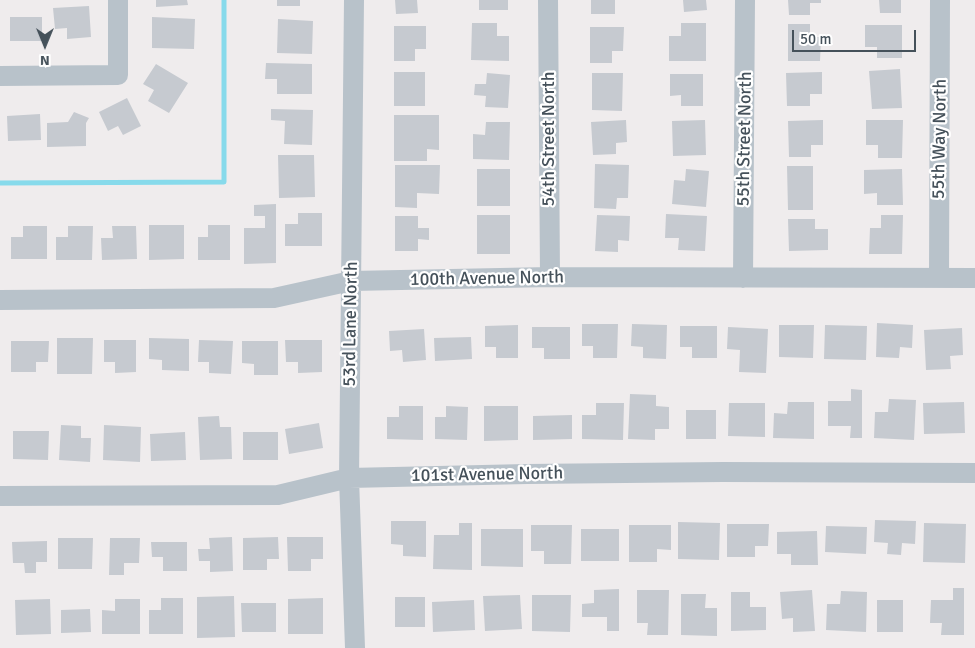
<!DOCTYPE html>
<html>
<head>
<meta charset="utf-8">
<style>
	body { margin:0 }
	#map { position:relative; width:975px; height:648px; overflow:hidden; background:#efeced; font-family:Signika,sans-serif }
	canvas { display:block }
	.north { position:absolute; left:20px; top:20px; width:50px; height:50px; -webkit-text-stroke:4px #fff; paint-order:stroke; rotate:180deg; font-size:14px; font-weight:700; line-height:20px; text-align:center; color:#45515a }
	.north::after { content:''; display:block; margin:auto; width:18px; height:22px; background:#45515a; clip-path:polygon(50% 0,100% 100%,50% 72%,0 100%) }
	.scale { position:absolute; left:792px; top:30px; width:124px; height:22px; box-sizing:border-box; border:2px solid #45515a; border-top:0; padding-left:6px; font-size:15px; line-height:18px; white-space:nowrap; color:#45515a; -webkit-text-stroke:4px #fff; paint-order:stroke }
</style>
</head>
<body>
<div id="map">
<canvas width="975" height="648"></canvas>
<div class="north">N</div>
<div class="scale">50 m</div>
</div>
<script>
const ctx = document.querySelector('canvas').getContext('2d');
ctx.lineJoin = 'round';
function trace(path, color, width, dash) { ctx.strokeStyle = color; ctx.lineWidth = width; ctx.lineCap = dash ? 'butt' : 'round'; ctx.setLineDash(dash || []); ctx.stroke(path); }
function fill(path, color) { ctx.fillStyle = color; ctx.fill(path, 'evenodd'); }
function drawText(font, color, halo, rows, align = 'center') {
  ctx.font = font + ' Signika,sans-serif'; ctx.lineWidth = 4.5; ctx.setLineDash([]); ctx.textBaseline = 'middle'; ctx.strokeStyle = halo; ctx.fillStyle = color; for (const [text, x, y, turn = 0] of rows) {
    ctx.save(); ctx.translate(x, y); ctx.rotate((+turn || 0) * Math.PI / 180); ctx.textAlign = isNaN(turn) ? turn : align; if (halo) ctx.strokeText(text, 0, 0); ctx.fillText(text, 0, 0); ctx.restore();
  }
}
trace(new Path2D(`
	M0,183L224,182V0`), '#87daeb', 5);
fill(new Path2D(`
	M156,0H187L188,5L156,7Z
	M277,0H300V6H277Z
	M395,0H417L418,13L396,14Z
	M479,0H508V10H479Z
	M591,0H615V14H591Z
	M683,0H706L707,10L684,12Z
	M788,0H821V3H810V15H789Z
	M879,0H901V13H880Z
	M89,6L91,37L67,39V28L55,29L53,8Z
	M10,17H42V41H10Z
	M152,17L195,19L194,49L152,48Z
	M278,19L313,21L312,54L277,53Z
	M472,23H497V36H509V61L471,60Z
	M681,23H706V61H669V36H681Z
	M788,24H810V37H821L820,61H788Z
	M865,25H902V58H877V47H865Z
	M394,26H426V49H415V61H394Z
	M590,27H624L623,51H612V63H590Z
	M266,63L312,64V94H277V79H265Z
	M156,64L188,83L169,113L148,101L154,90L143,84Z
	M900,69L902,108L872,109L869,71Z
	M394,72H425V106H394Z
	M822,72V94H810V106H787L786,73Z
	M487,73L510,75L508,108L485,107L486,96L474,95L475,84H486Z
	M592,73H623L622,111L592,110Z
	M670,74H703V106H681V95L670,96Z
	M127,98L141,126L123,135L118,126L108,131L99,112Z
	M271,109L313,110L312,145L284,144L285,121L271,120Z
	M74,112L89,118L86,123V146L47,147V123L68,122Z
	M40,114L41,140L8,141L7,116Z
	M394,115H439V150L427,149V161H394Z
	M626,120L627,142L616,143V154L593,155L591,122Z
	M705,120L706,155L673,156L672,121Z
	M823,120V145H811V157H789L788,121Z
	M866,120H903L902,158H878V145H866Z
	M486,122H510L509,160L473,159V134L485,135Z
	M278,155H314L315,197L279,198Z
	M595,164L629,165L628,198H617L616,209L594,208Z
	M395,165H440L439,194L417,193V208L395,207Z
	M787,166H813V210H788Z
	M477,169H510V206H477Z
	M686,169L709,171L706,207L672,204L674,180L685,181Z
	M902,169L903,205H877V193L864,194V170Z
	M276,204V263L244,264V228H265V216H254V205Z
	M298,213H322V246H285V224H298Z
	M666,214L707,216L705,251L678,250L679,238H665Z
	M477,215H510V254H477Z
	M597,215L630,216L629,241L618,240V252L595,251Z
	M881,215H903L902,254H869L870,228H881Z
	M395,216H418V228H429V240L418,239V251H395Z
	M788,219H815V229H828V250L789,251Z
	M149,225H184V259L149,260Z
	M208,225H230V260H198V237H208Z
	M23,226H47V259H11V237H23Z
	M68,226H93L92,260H56V237H68Z
	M112,226H136L137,259L102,260L101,238H113Z
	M877,323L913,325L912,348L900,347L899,358L876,357Z
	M582,324H618L617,358H593V346H582Z
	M632,324L667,325L666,359L643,358V347L631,346Z
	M518,325V358H496V347H485V326Z
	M779,325H814L813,358L779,357Z
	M825,325L867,326L866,360L824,359Z
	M680,326H717V358H692V347H680Z
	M532,327H570V359H544V348H532Z
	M728,327L768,329L766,373L739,372L740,350L727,349Z
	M962,328L963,355L950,356L951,369L926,370L924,330Z
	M424,329L426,360L403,362L402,350L390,351L389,331Z
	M471,337L472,359L435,361L434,338Z
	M57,338H93L92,374H57Z
	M149,338L189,339V371L162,370V360L149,359Z
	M104,340H136V372L115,373V362H104Z
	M199,340L233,341L231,374L209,373V362H198Z
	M285,340H322V372L298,373V362H286Z
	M11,341H49L48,362H36V372H11Z
	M242,341H278V375H254V364L242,363Z
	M851,389L862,390V438H850L851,426H828V401H851Z
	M630,394L656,395V406L669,407V429H655V440L628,439Z
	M889,399L916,400L914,440L874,438L875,412H888Z
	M788,402H814V439L773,438L774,413L787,414Z
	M964,402L965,433L924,434L923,403Z
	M596,403H624L623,440L582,439V415H596Z
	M729,403H765V437L728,436Z
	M399,406H423V440L387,439V417H399Z
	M446,406L468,407L467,440L435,439V417H446Z
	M484,406H518V440L484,441Z
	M686,410H716V439H686Z
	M572,415V439L533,440V416Z
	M219,416L220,427H231L232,459L200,460L198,417Z
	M319,423L323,448L289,454L285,429Z
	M61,425L81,426V438H91L90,462L59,460Z
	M104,425L141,427L140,462L103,460Z
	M13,431H49L48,460L13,459Z
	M185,432L186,460L151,461L150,434Z
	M243,432H278V460H243Z
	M875,520L916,521L915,544L902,543L901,555L887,554L888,543L874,542Z
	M391,521H426V557L403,556V545L391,544Z
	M678,522L720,523L719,560L678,559Z
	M459,523H472V570L433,569L434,535H459Z
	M924,523L966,524L965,563L923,562Z
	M727,524H769L768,546H755V557H727Z
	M531,525H572L571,564H544V551H531Z
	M629,525H671V550L657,549V562H629Z
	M826,526L867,527L866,554L825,552Z
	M481,529H523V567L481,566Z
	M581,529H619V561H581Z
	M817,531L818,565H791V554H777V532Z
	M232,537L233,571L210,572V561H199L198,549H210L209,538Z
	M278,537L279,559H267V570H243V538Z
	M287,537H323V559H311V571H288Z
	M58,538H93L92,569H58Z
	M110,538H140L139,563H124V575H109Z
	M47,541V562H36V573H25L24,563H13L12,542Z
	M151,542H187V571H163V557H152Z
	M953,588H964V635H941L942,623H930L931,600H953Z
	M619,589V631H607V617H582V604L594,603V590Z
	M637,590H669L668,635H647L648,623H637Z
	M812,590L815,631L793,632V618L782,619L780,592Z
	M841,591L867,592L866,632L826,630L827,604H840Z
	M731,592H750V607H766V630L731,631Z
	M681,594H706L705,608H717V636L681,635Z
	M520,595L522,629L485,631L483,596Z
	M532,595H571L570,632L532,631Z
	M234,596L235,637L197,638V597Z
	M395,597H425V627H395Z
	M161,598H183V634H149V610H161Z
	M323,598V634H288V599Z
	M50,599L51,634L16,635L15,600Z
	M115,599H140V634H102V610L115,611Z
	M474,600L475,630L433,632L432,602Z
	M877,600H903V632H877Z
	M241,603H276V632H242Z
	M90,609L91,632L61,633V610Z`), '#c6cad0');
trace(new Path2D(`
	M354,0L349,478L355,648
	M548,0L550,277
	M0,76L118,75V0
	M939,277L940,0
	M743,278L745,0
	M0,300L274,298L351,281L550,277L975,278
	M0,496L278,495L349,478L527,474L723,472L975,473`), '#b8c2ca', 20);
drawText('18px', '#45515a', '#fff', [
	["54th Street North",549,139,-90],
	["55th Street North",745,139,-89],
	["55th Way North",940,139,-89],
	["100th Avenue North",487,279,-1],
	["53rd Lane North",351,324,-89],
	["101st Avenue North",487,475,-1]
]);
</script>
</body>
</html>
